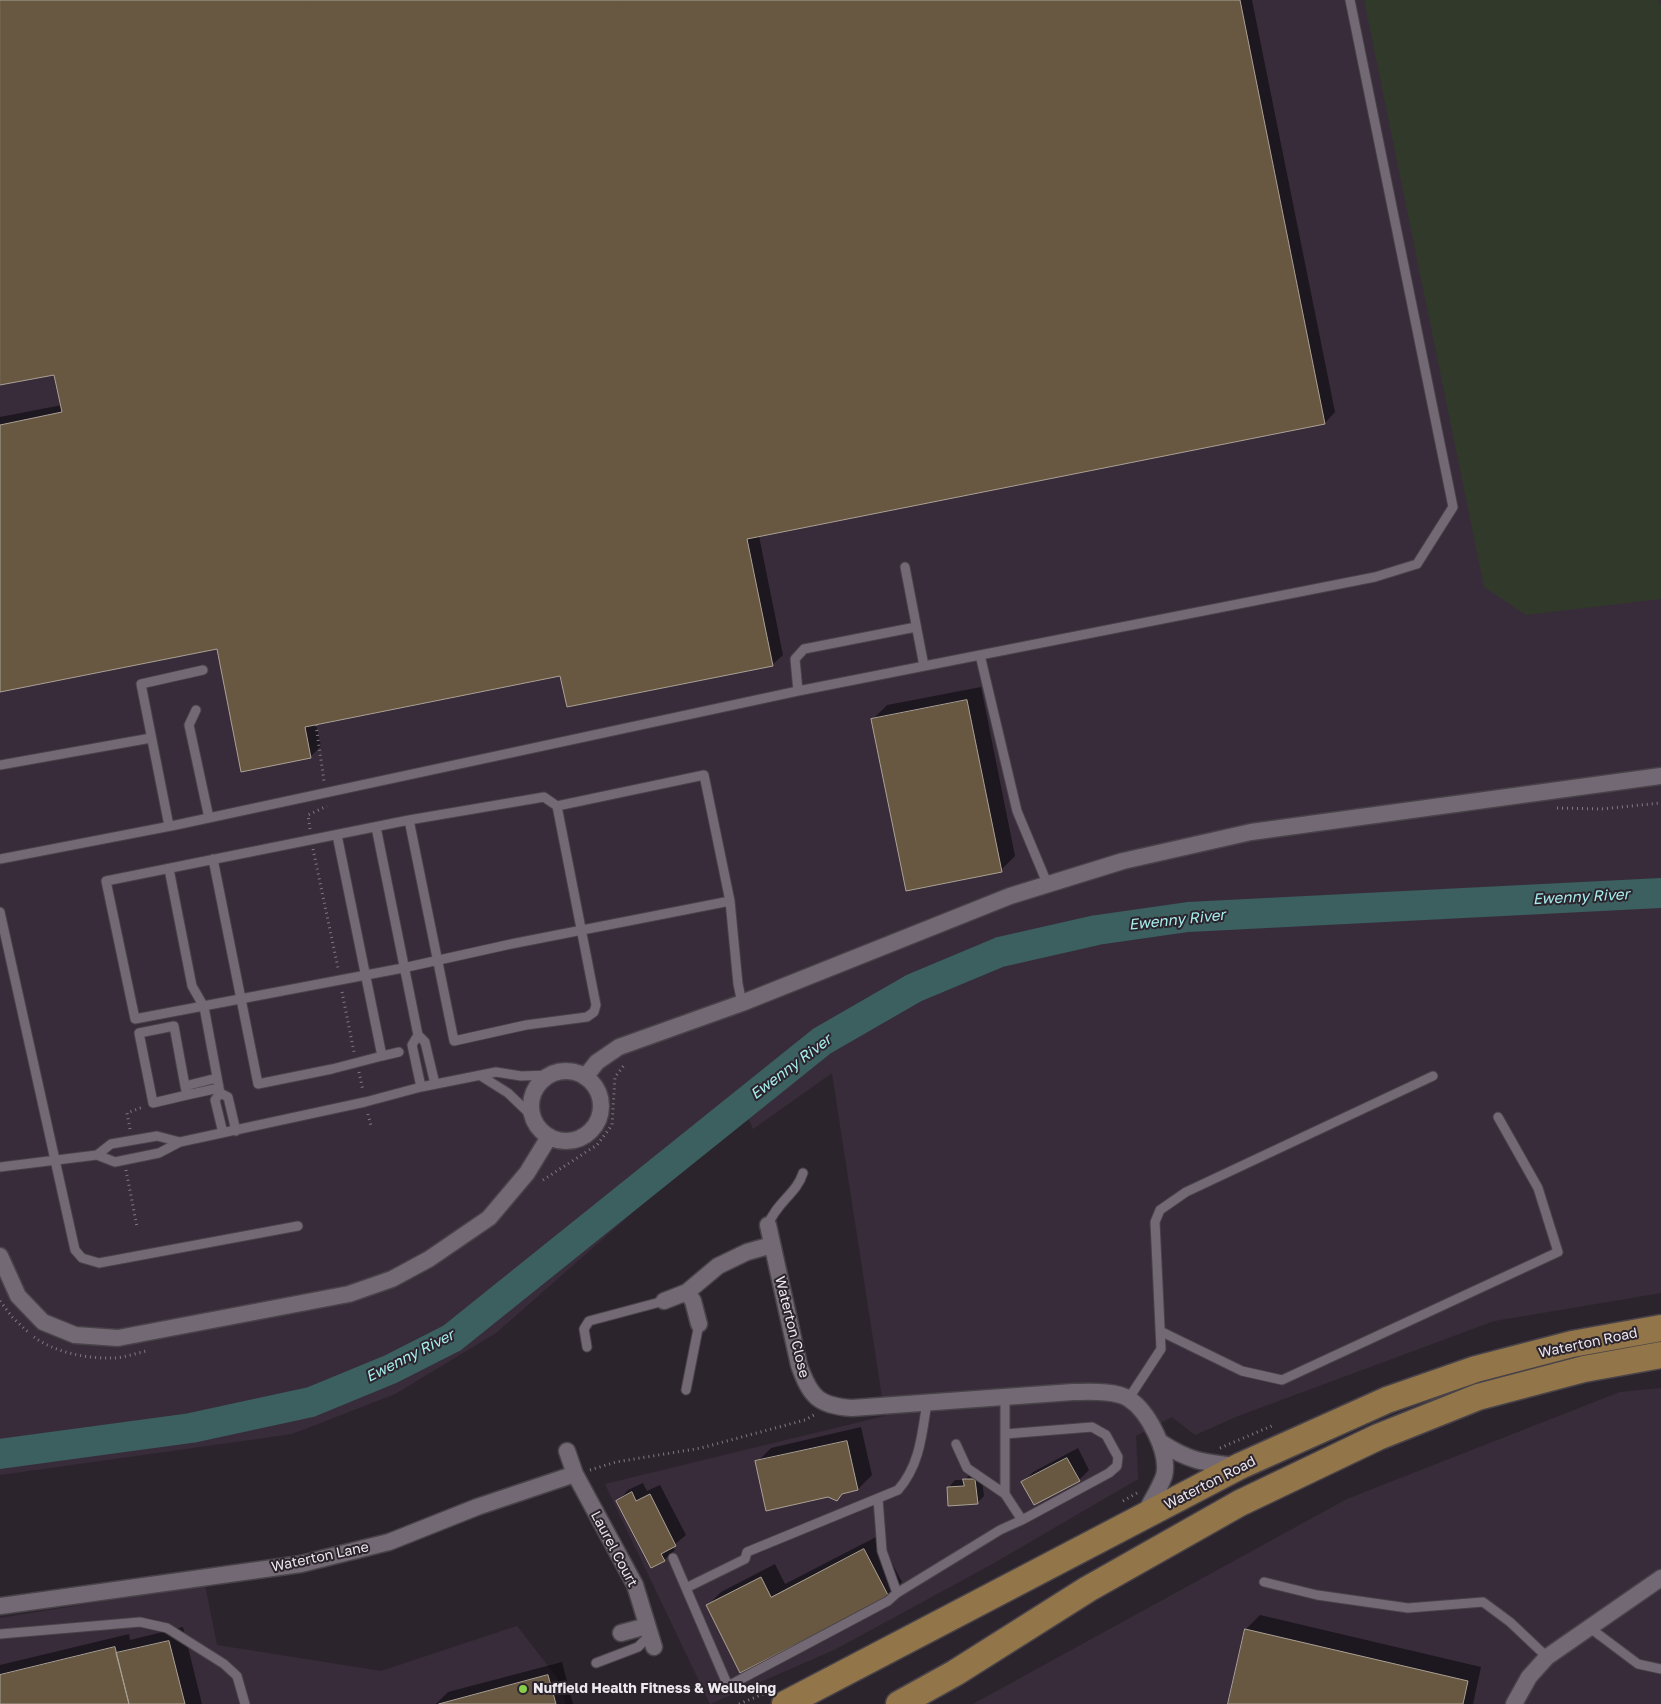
<!DOCTYPE html>
<html>
<head>
<meta charset="utf-8">
<style>
	body { margin:0 }
	canvas { display:block; background:#2c242d }
</style>
</head>
<body>
<canvas width="1661" height="1704"></canvas>
<script>
const ctx = document.querySelector('canvas').getContext('2d');
ctx.lineJoin = 'round';
function fill(path, color) { ctx.fillStyle = color; ctx.fill(path, 'evenodd'); }
function trace(path, color, width, dash) { ctx.strokeStyle = color; ctx.lineWidth = width; ctx.lineCap = dash ? 'butt' : 'round'; ctx.setLineDash(dash || []); ctx.stroke(path); }
function drawText(font, color, halo, rows, align = 'center') {
  ctx.font = font + ' "Golos Text",sans-serif'; ctx.lineWidth = 4; ctx.setLineDash([]); ctx.textBaseline = 'middle'; ctx.strokeStyle = halo; ctx.fillStyle = color; for (const [text, x, y, turn = 0] of rows) {
    ctx.save(); ctx.translate(x, y); ctx.rotate((+turn || 0) * Math.PI / 180); ctx.textAlign = isNaN(turn) ? turn : align; if (halo) ctx.strokeText(text, 0, 0); ctx.fillText(text, 0, 0); ctx.restore();
  }
}
fill(new Path2D(`
	M0,0H1661V1293L1494,1321L1238,1416L1195,1435L1172,1417L1136,1436L1138,1479L994,1563L836,1649L710,1704L605,1484L885,1416L832,1073L753,1129L746,1113L496,1333L395,1394L292,1434L0,1475Z
	M1661,1388V1704H973L1347,1499L1620,1392Z
	M205,1585L217,1645L381,1671L517,1626L558,1679L566,1704H0V1618Z`), '#382c3a');
fill(new Path2D(`
	M1364,0H1658L1661,6V599L1526,615L1484,587Z`), '#31392b');
fill(new Path2D(`
	M0,0H1252L1335,412L1325,423L759,536L783,655L772,665L561,675L316,724L321,746L310,757L218,647L0,691V417L62,405L55,373L0,384Z
	M981,687L1015,856L1001,870L873,719L887,705Z
	M861,1427L872,1475L858,1489L828,1496L757,1462L771,1448Z
	M1078,1448L1089,1470L1079,1480L1023,1482L1033,1472Z
	M971,1473H981L984,1496L977,1503L949,1487L955,1480H965Z
	M643,1483L647,1491L660,1485L686,1535L673,1546L675,1550L664,1560L618,1501L628,1490Z
	M878,1536L902,1582L888,1596L707,1606L721,1592L775,1564L785,1584Z
	M1260,1615L1481,1667L1473,1704H1229L1246,1629Z
	M183,1627L202,1704H0V1665L129,1634L130,1640Z
	M562,1662L573,1704H436L448,1692Z`), '#0007');
trace(new Path2D(`
	M0,1454L191,1428L311,1402L391,1369L452,1338L822,1041L914,988L1000,952L1097,930L1188,917L1661,893`), '#3c5f5f', 30);
const building = new Path2D(`
	M0,0H1240L1325,424L747,539L773,666L567,707L560,676L305,727L311,758L241,772L217,649L0,692V425L62,412L54,375L0,385Z
	M967,700L1002,872L906,891L871,719Z
	M847,1441L858,1490L842,1494L837,1501L828,1497L766,1511L755,1461Z
	M1067,1458L1080,1481L1034,1505L1021,1482Z
	M963,1479H975L978,1504L948,1506L947,1487L964,1486Z
	M632,1492L636,1501L650,1494L676,1546L661,1554L665,1561L651,1568L616,1501Z
	M864,1549L889,1597L740,1673L706,1605L761,1577L771,1597Z
	M1245,1629L1468,1681L1463,1704H1228Z
	M169,1641L185,1704H129L116,1653Z
	M115,1647L129,1704H0V1675Z
	M548,1675L556,1704H439Z`);
fill(building, '#685841');
trace(building, '#aaa195', 1);
const service = new Path2D(`
	M905,567L924,666
	M980,655L1017,811L1047,883
	M798,691L795,659L804,649L916,627
	M196,710L189,725L209,818
	M0,765L151,738
	M544,797L557,806L596,1005L594,1012L587,1017L526,1025L454,1041L409,820Z
	M557,806L704,775L730,901L738,984L742,1003
	M409,820L106,881L135,1019L403,968L511,944L730,901
	M169,826L141,684L203,670
	M376,827L418,1035L425,1042L435,1084
	M337,835L382,1056L399,1052
	M0,859L176,825L798,691L1375,577L1417,564L1453,507L1350,0
	M213,859L258,1084L332,1069L382,1056
	M169,869L192,986L204,1007L220,1093L228,1097L236,1131
	M0,912L75,1250L82,1258L99,1263L298,1226
	M418,1035L412,1045L421,1087
	M481,1076L508,1093L532,1116
	M217,1078L185,1086L187,1095L219,1088
	M185,1086L174,1026L139,1033L153,1103L187,1095
	M220,1093L215,1100L223,1133
	M180,1142L157,1136L111,1144L97,1155L115,1162L159,1153L180,1142L365,1102L421,1087L496,1072L521,1076L550,1075
	M0,1167L97,1155
	M768,1225C776,1203 797,1193 803,1173
	M1162,1332L1242,1371L1282,1380L1558,1252L1538,1188L1498,1117
	M587,1347L584,1329L589,1321L664,1301
	M686,1390L699,1324
	M1005,1397V1494L1022,1520L1109,1473L1117,1466L1118,1457L1106,1435L1092,1427L1005,1434
	M1129,1398L1161,1349L1155,1222L1160,1210L1186,1192L1433,1076
	M956,1444L967,1468L1005,1494
	M878,1499L882,1551L897,1593L1000,1530L1022,1520
	M673,1558L728,1686L888,1601L897,1593
	M1264,1582L1317,1595L1408,1608L1483,1602L1510,1622L1547,1657
	M686,1588L745,1559L747,1552L898,1490C920,1465 922,1434 927,1402
	M1590,1628L1638,1664L1661,1669
	M0,1634L140,1622L167,1628L224,1664L237,1676L245,1704
	M596,1663L638,1647L650,1635`);
const minor = new Path2D(`
	M531 1106a35 35 0 1 1 70 0a35 35 0 1 1-70 0Z
	M585,1077L597,1062L619,1047L742,1003L1010,896L1123,861L1251,832L1661,776
	M768,1225L799,1365C810,1396 818,1406 852,1408L1073,1392C1088,1392 1116,1390 1129,1399C1148,1411 1170,1453 1164,1476C1160,1488 1149,1505 1143,1517
	M0,1256L18,1296L43,1322L75,1335L118,1338L349,1294L392,1279L429,1259L489,1218L527,1173L549,1137
	M687,1292L693,1301L699,1324
	M664,1301L687,1292L718,1266L747,1252L772,1245
	M1160,1442C1189,1461 1203,1463 1238,1466
	M567,1451L575,1474L635,1585L654,1647
	M0,1606L301,1564L389,1542L477,1507L575,1474
	M621,1633L647,1626
	M1514,1704L1529,1677L1547,1657L1661,1578`);
const primary = new Path2D(`
	M785,1704L1240,1466L1387,1400L1476,1369L1572,1344L1661,1328
	M899,1704L955,1673L1088,1589L1240,1503L1378,1437L1478,1397L1584,1369L1661,1355`);
trace(service, '#484249', 11);
trace(minor, '#484249', 19);
trace(primary, '#484249', 29);
trace(new Path2D(`
	M316,725L324,781
	M1557,808L1601,809L1661,803
	M310,829L308,815L327,806
	M313,849L338,968
	M342,992L354,1052
	M359,1072L363,1091
	M368,1114L371,1126
	M130,1129L127,1113L143,1107
	M126,1170L137,1227
	M543,1180L597,1145L612,1125L615,1077L625,1064
	M0,1301L12,1317L29,1333
	M34,1337C54,1352 87,1359 113,1358C124,1358 136,1353 147,1351
	M1220,1448L1274,1425
	M590,1470L616,1462L701,1448L805,1420L814,1415
	M1123,1501L1137,1493
	M739,1704L768,1692`), '#7f7980', 3, [1, 4]);
trace(service, '#736974', 9);
trace(minor, '#736974', 16);
trace(primary, '#927548', 26);
for (const [x, y, r, color] of [
	[523,1689,5,"#87cf4a"]
]) { const dot = new Path2D(); dot.arc(x, y, r, 0, 2 * Math.PI); ctx.fillStyle = color; ctx.fill(dot); trace(dot, '#2c242d', 2); }
drawText('14px', '#ede8ee', '#2c242d', [
	["Waterton Close",792,1327,76],
	["Waterton Road",1588,1343,-12],
	["Waterton Road",1210,1483,-27],
	["Laurel Court",614,1549,62],
	["Waterton Lane",320,1557,-12]
]);
drawText('bold 14px', '#ede8ee', '#2c242d', [
	["Nuffield Health Fitness & Wellbeing",533,1689]
], 'left');
drawText('italic 15px', '#a7eeee', '#2c242d', [
	["Ewenny River",1581,897,-3],
	["Ewenny River",1177,920,-6],
	["Ewenny River",791,1067,-37],
	["Ewenny River",410,1356,-27]
]);
</script>
</body>
</html>
